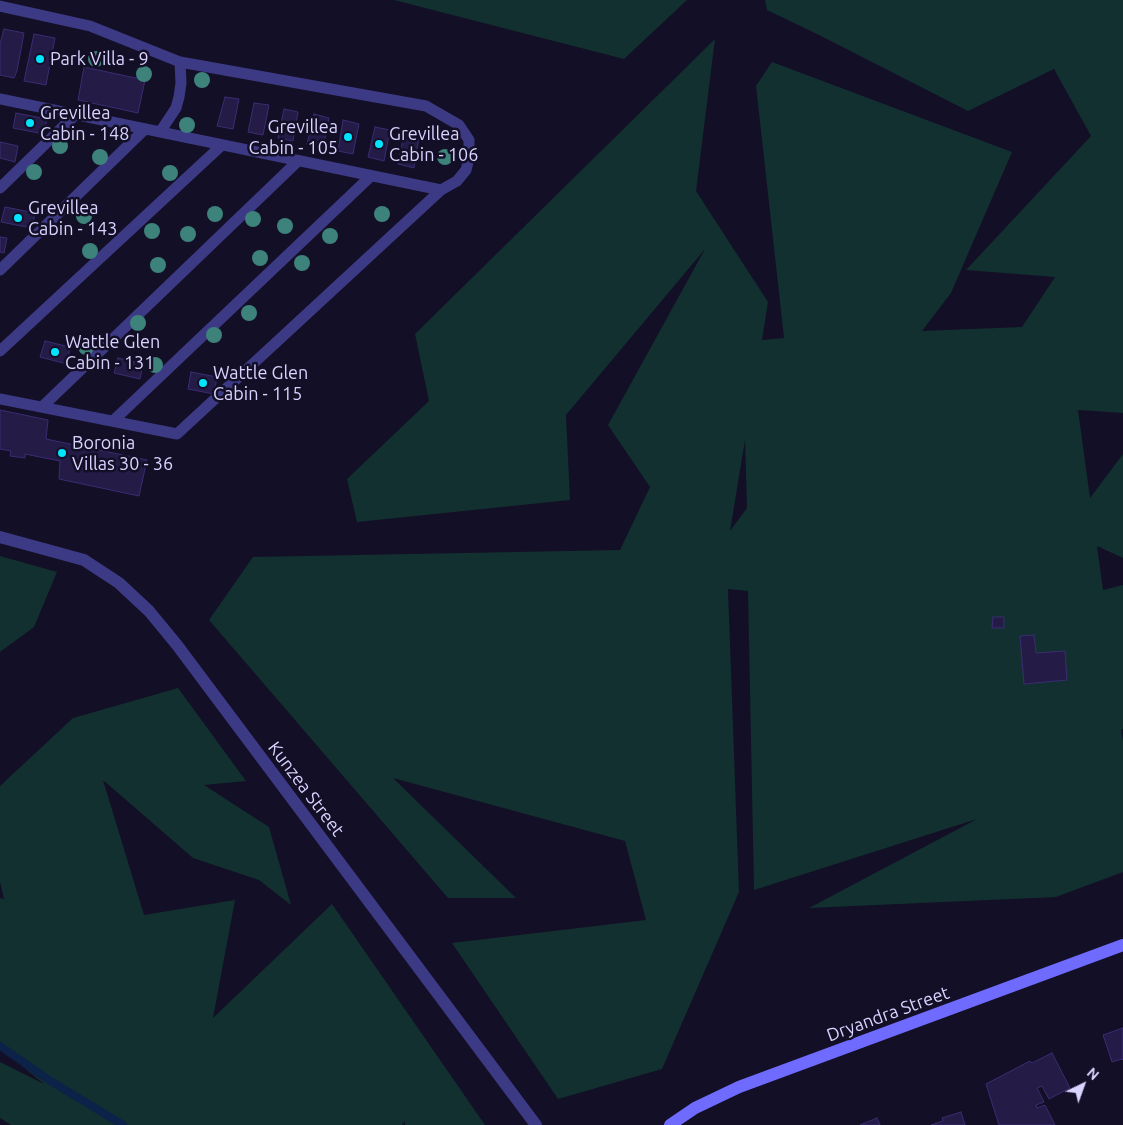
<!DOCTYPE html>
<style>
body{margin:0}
#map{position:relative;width:1123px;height:1125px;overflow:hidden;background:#130f26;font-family:Ubuntu,sans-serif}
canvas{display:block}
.north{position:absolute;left:1058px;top:1060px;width:50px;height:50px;-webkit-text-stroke:4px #130f26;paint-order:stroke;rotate:42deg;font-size:14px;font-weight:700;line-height:20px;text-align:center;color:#d9d4ff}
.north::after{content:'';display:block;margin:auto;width:18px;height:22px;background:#d9d4ff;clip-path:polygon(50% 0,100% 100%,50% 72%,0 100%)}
</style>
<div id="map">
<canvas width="1123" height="1125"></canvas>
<div class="north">N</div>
</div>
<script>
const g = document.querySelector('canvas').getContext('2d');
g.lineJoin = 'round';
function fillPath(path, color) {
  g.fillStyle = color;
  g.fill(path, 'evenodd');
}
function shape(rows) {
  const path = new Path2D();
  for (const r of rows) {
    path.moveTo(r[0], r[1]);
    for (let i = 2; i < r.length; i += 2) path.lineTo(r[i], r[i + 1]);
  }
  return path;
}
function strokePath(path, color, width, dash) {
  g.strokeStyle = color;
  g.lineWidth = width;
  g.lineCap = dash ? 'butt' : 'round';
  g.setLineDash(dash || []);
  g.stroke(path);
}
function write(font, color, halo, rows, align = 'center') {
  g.font = font + ' Ubuntu,sans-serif';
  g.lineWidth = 5;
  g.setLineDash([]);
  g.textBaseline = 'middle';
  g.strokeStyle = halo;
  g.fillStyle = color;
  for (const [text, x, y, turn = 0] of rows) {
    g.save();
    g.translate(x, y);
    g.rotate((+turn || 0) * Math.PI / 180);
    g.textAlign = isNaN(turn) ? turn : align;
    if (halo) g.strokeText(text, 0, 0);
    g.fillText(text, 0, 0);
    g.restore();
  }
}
const green = shape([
 [394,0,687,0,624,59],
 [765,0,1123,0,1123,413,1078,410,1090,498,1123,454,1123,558,1097,546,1103,590,1123,585,1123,729,1121,730,1123,741,1123,872,1056,897,809,908,977,819,754,890,748,591,728,589,739,892,662,1069,558,1099,452,943,646,920,625,841,393,778,516,898,448,898,209,620,253,557,620,550,650,487,608,425,705,249,566,415,570,500,357,522,347,479,429,401,415,334,715,39,696,191,768,302,762,340,784,338,756,86,772,62,1012,152,951,293,922,331,1022,327,1055,277,966,270,1091,136,1054,69,968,111,819,35,767,10],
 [745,440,747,508,730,531],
 [0,556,57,572,34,627,0,652],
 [178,688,246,781,204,785,269,827,291,905,259,880,193,858,103,780,144,915,235,900,213,1018,332,904,485,1125,405,1125,405,1121,402,1125,11,1125,0,1118,0,1062,44,1084,0,1048,0,898,4,899,0,882,0,786,73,718]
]);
const stream = shape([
 [0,1046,49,1080,123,1125]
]);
const building = shape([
 [4,29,24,33,17,71,14,78,0,75,0,44,4,29],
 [34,34,55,38,46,85,24,81,34,34],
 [84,67,145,80,138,113,78,100,84,67],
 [225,97,239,99,233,129,217,126,225,97],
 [254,103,269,105,263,135,248,132,254,103],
 [284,109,298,112,293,141,278,138,284,109],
 [16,113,47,119,44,134,13,128,16,113],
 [314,114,329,118,323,148,307,144,314,114],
 [343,120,359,124,353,154,338,151,343,120],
 [375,127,390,130,384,161,368,157,375,127],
 [404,134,419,137,414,168,398,164,404,134],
 [0,142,18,146,15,162,0,158,0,142],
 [5,207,35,213,32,228,1,222,5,207],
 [0,237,7,238,4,253,0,252,0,237],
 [45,341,70,347,67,364,40,357,45,341],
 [118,358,143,364,140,379,114,373,118,358],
 [191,372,217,377,214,394,188,389,191,372],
 [0,410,48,420,46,439,147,460,139,496,59,479,60,461,25,454,25,458,10,456,11,451,0,449,0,410],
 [993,617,1004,617,1004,628,992,628,993,617],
 [1034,635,1036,653,1065,651,1067,680,1024,684,1020,636,1034,635],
 [1123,1028,1123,1060,1122,1059,1112,1062,1103,1035,1123,1028],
 [1052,1053,1070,1088,1049,1099,1042,1086,1037,1088,1044,1102,1036,1105,1037,1108,1045,1105,1055,1125,999,1125,986,1084,1030,1061,1032,1063,1052,1053],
 [961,1112,965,1125,931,1125,943,1121,942,1118,961,1112],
 [877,1118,880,1125,860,1125,877,1118]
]);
const lane = shape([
 [0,6,90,26,180,62,426,106,459,125,469,140,469,158,466,170,457,181,441,190,177,434,0,399],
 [0,99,441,190],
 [160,132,176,108,179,97,181,83,180,62],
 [0,188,74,116],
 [0,270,145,129],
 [0,351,222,145],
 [42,407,298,161],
 [113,421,371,176]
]);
const street = shape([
 [0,537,84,560,119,583,149,611,177,645,536,1125]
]);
const secondary = shape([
 [670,1125,695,1108,739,1087,1123,945]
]);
const trees = [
 [96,59],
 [144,74],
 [202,80],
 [187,125],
 [60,146],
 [100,157],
 [445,157],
 [34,172],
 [170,173],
 [215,214],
 [382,214],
 [84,216],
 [253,219],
 [285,226],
 [152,231],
 [188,234],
 [330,236],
 [90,251],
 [260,258],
 [302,263],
 [158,265],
 [249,313],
 [138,323],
 [214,335],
 [86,347],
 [155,365]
];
const markers = [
 [40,59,5,"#00e5ff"],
 [30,123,5,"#00e5ff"],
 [348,137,5,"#00e5ff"],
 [379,144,5,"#00e5ff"],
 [18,218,5,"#00e5ff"],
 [55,352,5,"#00e5ff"],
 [203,383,5,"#00e5ff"],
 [62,453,5,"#00e5ff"]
];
const poiNames = [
 ["Park Villa - 9",50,59],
 ["Grevillea",40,113],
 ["Cabin - 148",40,134],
 ["Grevillea",338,127,"right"],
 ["Cabin - 105",338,148,"right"],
 ["Grevillea",389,134],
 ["Cabin - 106",389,155],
 ["Grevillea",28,208],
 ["Cabin - 143",28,229],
 ["Wattle Glen",65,342],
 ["Cabin - 131",65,363],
 ["Wattle Glen",213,373],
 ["Cabin - 115",213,394],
 ["Boronia",72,443],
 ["Villas 30 - 36",72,464]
];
const streetNames = [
 ["Kunzea Street",306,789,53],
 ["Dryandra Street",888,1014,-20]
];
fillPath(green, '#12302f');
strokePath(stream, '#0c2248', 8);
fillPath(building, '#241b47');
strokePath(building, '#3b2d73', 1);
strokePath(lane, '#3d3a85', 11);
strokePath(street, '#3d3a85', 12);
strokePath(secondary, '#6f6bff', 12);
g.fillStyle = '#3d827b';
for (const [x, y] of trees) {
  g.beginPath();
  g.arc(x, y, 8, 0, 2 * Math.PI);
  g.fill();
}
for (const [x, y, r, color] of markers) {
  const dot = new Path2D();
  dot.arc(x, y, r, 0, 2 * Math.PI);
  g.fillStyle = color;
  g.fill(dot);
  strokePath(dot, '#130f26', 2);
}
write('18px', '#d9d4ff', '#130f26', poiNames, 'left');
write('18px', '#d9d4ff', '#130f26', streetNames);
</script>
